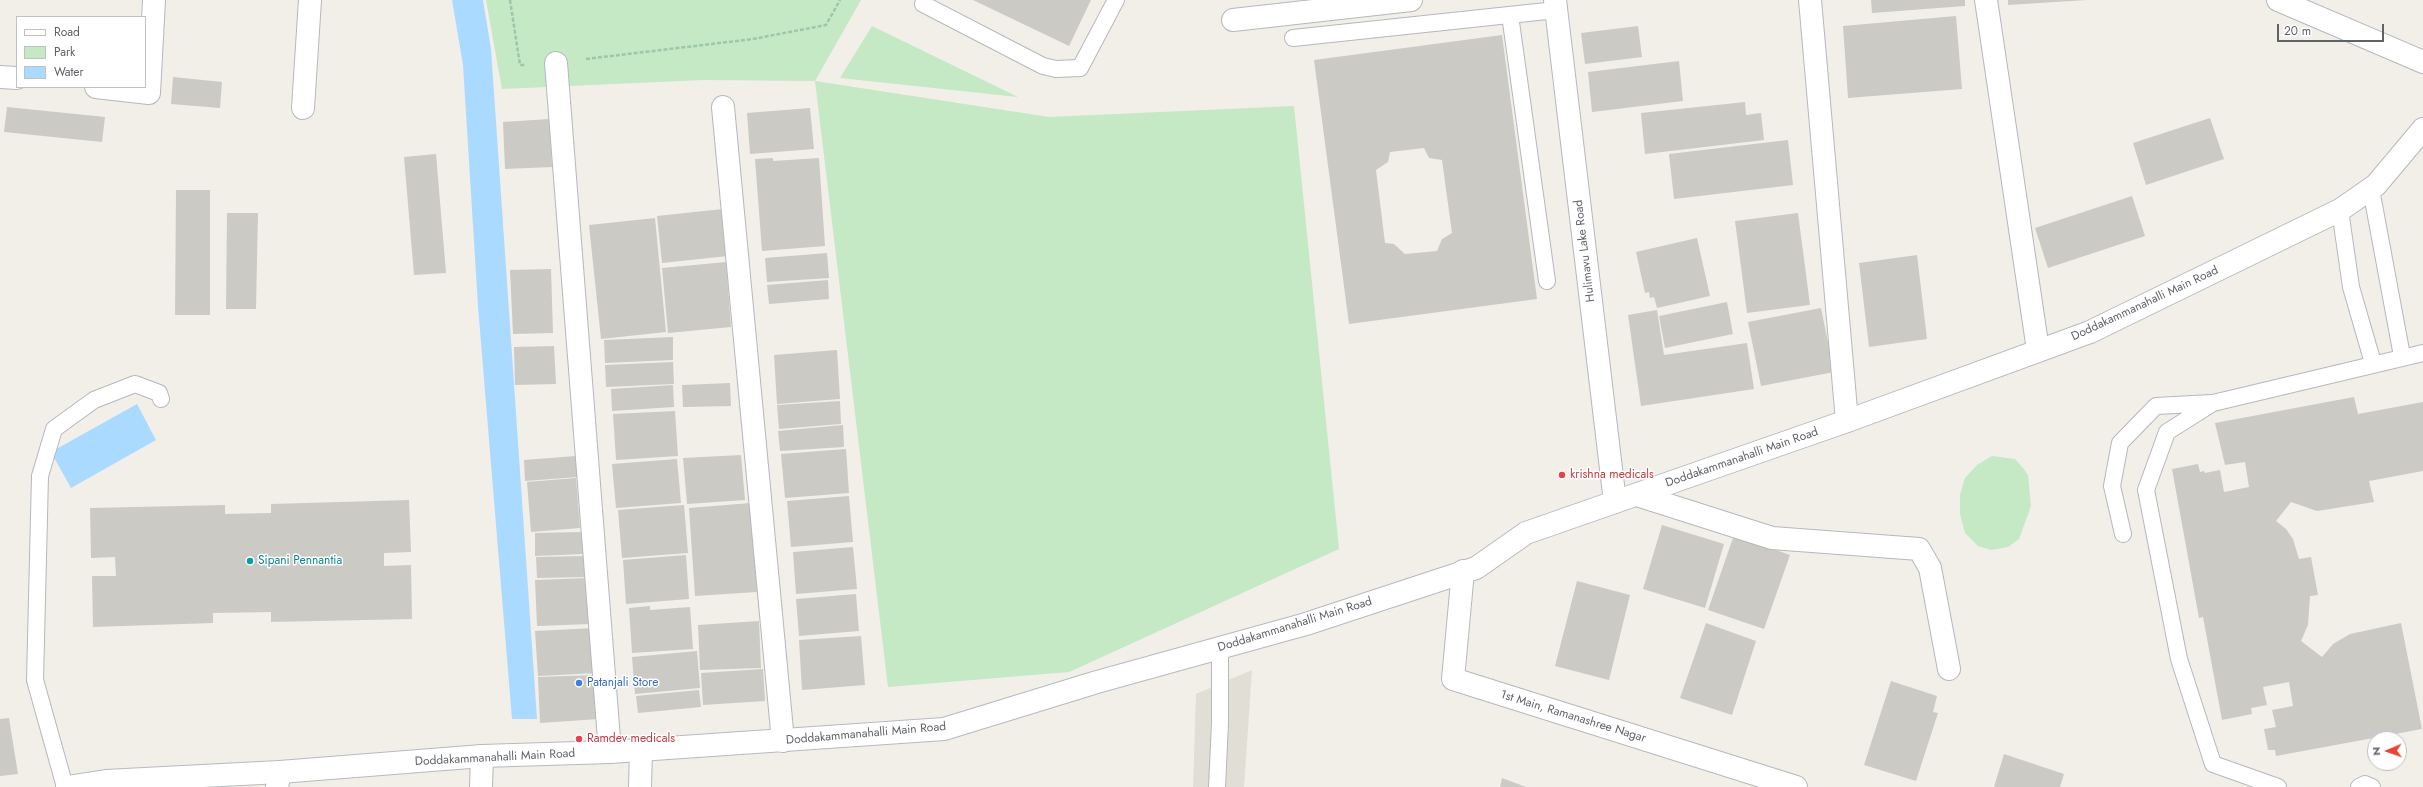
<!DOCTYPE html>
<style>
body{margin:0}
#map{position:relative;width:2423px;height:787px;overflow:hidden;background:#f1efe8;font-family:Jost,sans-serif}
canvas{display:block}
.legend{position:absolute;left:16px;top:16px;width:130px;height:72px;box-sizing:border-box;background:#fff;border:1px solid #bfc1c3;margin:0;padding:5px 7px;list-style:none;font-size:12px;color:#5f6368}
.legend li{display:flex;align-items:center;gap:8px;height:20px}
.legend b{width:20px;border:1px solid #bfc1c3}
.north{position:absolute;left:2367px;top:731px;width:40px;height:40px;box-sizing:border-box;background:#fff;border:1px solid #bfc1c3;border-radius:50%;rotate:268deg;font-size:11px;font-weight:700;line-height:16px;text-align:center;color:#5f6368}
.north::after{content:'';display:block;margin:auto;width:14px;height:18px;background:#ea4335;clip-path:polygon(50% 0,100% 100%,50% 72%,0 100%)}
.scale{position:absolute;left:2277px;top:24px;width:107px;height:18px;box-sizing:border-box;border:2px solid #5f6368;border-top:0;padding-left:5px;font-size:12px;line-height:14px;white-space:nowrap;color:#5f6368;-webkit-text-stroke:3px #fff;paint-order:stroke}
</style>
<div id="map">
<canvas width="2423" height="787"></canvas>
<ul class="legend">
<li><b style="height:5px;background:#fff"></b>Road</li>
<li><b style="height:11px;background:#c5e8c5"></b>Park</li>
<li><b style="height:11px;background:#aadaff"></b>Water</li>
</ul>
<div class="north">N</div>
<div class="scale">20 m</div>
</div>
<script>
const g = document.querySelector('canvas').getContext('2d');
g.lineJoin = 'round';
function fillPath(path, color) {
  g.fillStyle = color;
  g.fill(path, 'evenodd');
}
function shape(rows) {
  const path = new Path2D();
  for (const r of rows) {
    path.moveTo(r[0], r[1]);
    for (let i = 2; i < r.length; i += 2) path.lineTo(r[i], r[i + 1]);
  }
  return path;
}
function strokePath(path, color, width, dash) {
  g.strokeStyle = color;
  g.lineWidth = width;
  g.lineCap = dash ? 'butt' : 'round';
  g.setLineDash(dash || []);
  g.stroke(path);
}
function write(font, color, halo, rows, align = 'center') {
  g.font = font + ' Jost,sans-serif';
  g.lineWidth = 3;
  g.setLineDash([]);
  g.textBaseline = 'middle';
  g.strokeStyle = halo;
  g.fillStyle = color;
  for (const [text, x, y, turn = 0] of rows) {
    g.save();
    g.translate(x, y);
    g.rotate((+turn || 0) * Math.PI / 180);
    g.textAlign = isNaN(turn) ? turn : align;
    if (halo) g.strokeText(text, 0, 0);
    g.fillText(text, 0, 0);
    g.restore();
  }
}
const education = shape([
 [1252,670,1244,787,1193,787,1196,694]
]);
const green = shape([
 [486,0,861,0,815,81,1049,117,1294,106,1339,549,1069,672,888,687,815,81,703,80,502,89],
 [872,26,1018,97,840,78],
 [1992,456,2015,459,2023,468,2028,475,2031,506,2019,539,2008,547,1991,550,1978,546,1965,533,1960,514,1960,495,1965,478,1977,465]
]);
const water = shape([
 [452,0,483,0,491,49,537,719,512,719,478,306,463,65],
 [137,404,156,440,71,488,51,452]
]);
const building = shape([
 [973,0,1091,0,1069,46],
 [1871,0,1965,0,1965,6,1872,13],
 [2008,0,2087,0,2008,5],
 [1956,16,1962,89,1848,98,1843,26],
 [1638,26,1642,57,1585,64,1581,33],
 [1502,35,1537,299,1349,324,1314,60],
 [1424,148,1429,158,1442,160,1452,233,1442,239,1437,251,1405,254,1394,244,1385,243,1376,170,1388,162,1390,152],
 [1679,61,1683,101,1592,112,1588,72],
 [173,77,222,82,220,108,171,104],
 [1745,102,1746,115,1761,113,1764,140,1645,154,1641,113],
 [7,107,105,117,102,142,4,132],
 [810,108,814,149,750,154,747,113],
 [2210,118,2224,159,2146,185,2133,143],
 [549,119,552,167,505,169,503,122],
 [1788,140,1793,185,1674,199,1669,154],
 [436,154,446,273,414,275,404,157],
 [773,158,773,161,819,158,825,246,762,251,755,159],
 [176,190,210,190,210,315,175,315],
 [2132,196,2145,236,2048,268,2035,228],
 [723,209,728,256,662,263,657,216],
 [227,213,258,213,256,309,226,309],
 [1798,213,1810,305,1747,313,1735,221],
 [655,218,666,332,601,339,589,225],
 [1697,238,1710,296,1657,308,1654,297,1650,298,1649,292,1645,293,1636,252],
 [827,253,829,278,767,282,765,258],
 [1917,255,1927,339,1869,347,1859,263],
 [726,262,731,327,668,333,662,268],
 [551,269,553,333,513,334,510,270],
 [828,280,829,299,769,304,767,285],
 [1727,302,1733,334,1665,348,1659,316],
 [1821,308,1834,372,1761,386,1748,322],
 [1657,310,1664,355,1747,343,1754,389,1641,406,1628,315],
 [673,337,673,360,605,363,604,340],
 [554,346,556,384,515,385,514,347],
 [837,350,840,399,777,404,774,355],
 [673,362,674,384,606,387,605,365],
 [730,383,731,406,683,407,682,385],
 [673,385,674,407,612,411,611,389],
 [2354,397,2358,414,2423,402,2423,471,2369,481,2374,502,2317,511,2291,502,2276,521,2286,529,2293,539,2299,559,2311,557,2318,595,2310,596,2308,625,2301,641,2322,657,2333,644,2350,634,2401,623,2422,729,2276,756,2275,750,2268,750,2264,729,2276,727,2272,710,2293,706,2289,682,2263,687,2267,705,2251,708,2252,714,2222,720,2203,617,2199,618,2172,469,2198,464,2200,472,2204,471,2205,473,2220,470,2224,492,2249,487,2245,462,2225,465,2215,423],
 [840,401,841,424,779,429,777,405],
 [675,411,678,456,616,460,613,414],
 [843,425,844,447,780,451,778,431],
 [846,449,849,493,785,498,781,454],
 [741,455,745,500,687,504,683,458],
 [576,456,578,477,525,481,524,460],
 [677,459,681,503,616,508,612,464],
 [576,478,580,528,531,532,527,482],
 [849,496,853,542,791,547,787,501],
 [409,500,411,552,384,553,384,566,411,565,412,619,271,622,271,612,213,613,213,623,93,627,92,576,116,576,115,557,91,558,90,508,225,505,225,514,271,513,271,504],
 [751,503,757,592,695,596,689,508],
 [684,505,688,553,622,558,618,510],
 [1662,525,1724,544,1705,608,1643,589],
 [583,532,584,554,535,556,535,533],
 [1734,535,1790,555,1764,629,1708,610],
 [853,547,857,589,796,594,793,552],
 [686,555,689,599,626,604,623,560],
 [585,556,586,577,537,578,536,557],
 [589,578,591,624,537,626,535,580],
 [1577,581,1630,595,1609,680,1555,666],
 [856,594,859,631,799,636,796,599],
 [650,606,650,610,690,607,693,649,632,653,629,608],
 [759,621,761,668,700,670,698,625],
 [1706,623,1756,641,1732,715,1680,698],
 [595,628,597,673,538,676,535,631],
 [861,636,865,685,802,690,799,640],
 [697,651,700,688,635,694,632,657],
 [763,669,765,701,703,705,701,673],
 [597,675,599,719,540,723,538,677],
 [1891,681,1937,696,1933,712,1938,713,1916,781,1864,765],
 [699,690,701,707,638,713,636,696],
 [9,718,18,774,0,776,0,719],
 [2004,754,2064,774,2060,787,1994,787],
 [1502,778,1526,787,1500,787]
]);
const path = shape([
 [510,0,520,65,525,65],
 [586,59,753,39,826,25,840,0]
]);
const lane = shape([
 [925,0,923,4,1043,66,1056,69,1080,68,1116,0],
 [1510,15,1547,281],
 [1293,38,1556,10],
 [2371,189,2402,356],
 [2340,210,2351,287,2373,363],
 [2123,534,2112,486,2120,443,2156,406,2212,403],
 [65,787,35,680,40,476,54,429,94,400,135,384,159,393,161,399],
 [1217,787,1220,723,1220,647],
 [2278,787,2213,764,2179,659,2146,490,2167,432,2213,403,2423,353],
 [2359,787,2365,784,2372,787]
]);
const street = shape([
 [1555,0,1615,502],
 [1810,0,1847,421],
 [1986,0,2038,350],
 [2278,0,2423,62],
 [1233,20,1411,0],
 [556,63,610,752],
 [0,77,17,78],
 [96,87,149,93,154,0],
 [723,107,783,741],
 [303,108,310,0],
 [1637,495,1772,538,1919,549,1930,568,1949,669],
 [1463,571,1453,679,1796,787],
 [277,787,280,772],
 [481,787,482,756],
 [640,787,641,750]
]);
const secondary = shape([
 [67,787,106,781,280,772,482,756,610,752,944,729,1097,682,1306,624,1476,568,1526,533,1847,421,2090,332,2340,210,2376,185,2423,129]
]);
const markers = [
 [1562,475,4,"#e0444e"],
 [250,561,4,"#0f9aa8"],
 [579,683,4,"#3f7fe0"],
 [579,739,4,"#e0444e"]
];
const streetNames = [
 ["Hulimavu Lake Road",1585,251,-97],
 ["Doddakammanahalli Main Road",2145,304,-25],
 ["Doddakammanahalli Main Road",1742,458,-19],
 ["Doddakammanahalli Main Road",1295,625,-17],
 ["1st Main, Ramanashree Nagar",1573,717,17],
 ["Doddakammanahalli Main Road",866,734,-5],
 ["Doddakammanahalli Main Road",495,758,-3]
];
const healthNames = [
 ["krishna medicals",1570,475],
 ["Ramdev medicals",587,739]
];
const cultureNames = [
 ["Sipani Pennantia",258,561]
];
const shopNames = [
 ["Patanjali Store",587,683]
];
fillPath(education, '#e1ded6');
fillPath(green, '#c5e8c5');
fillPath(water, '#aadaff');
fillPath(building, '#cccac5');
strokePath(lane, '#b5b8bc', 18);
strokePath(street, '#b5b8bc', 24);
strokePath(secondary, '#b6babf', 24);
strokePath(path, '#9cc7a9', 2.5, [4, 2]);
strokePath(lane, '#fff', 16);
strokePath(street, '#fff', 22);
strokePath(secondary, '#fff', 22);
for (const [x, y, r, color] of markers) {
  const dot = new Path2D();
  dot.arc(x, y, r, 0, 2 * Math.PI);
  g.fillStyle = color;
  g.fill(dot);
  strokePath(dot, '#fff', 1.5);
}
write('12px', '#5f6368', '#fff', streetNames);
write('12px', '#be3a42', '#fff', healthNames, 'left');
write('12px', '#0d838f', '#fff', cultureNames, 'left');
write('12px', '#366cbe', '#fff', shopNames, 'left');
</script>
